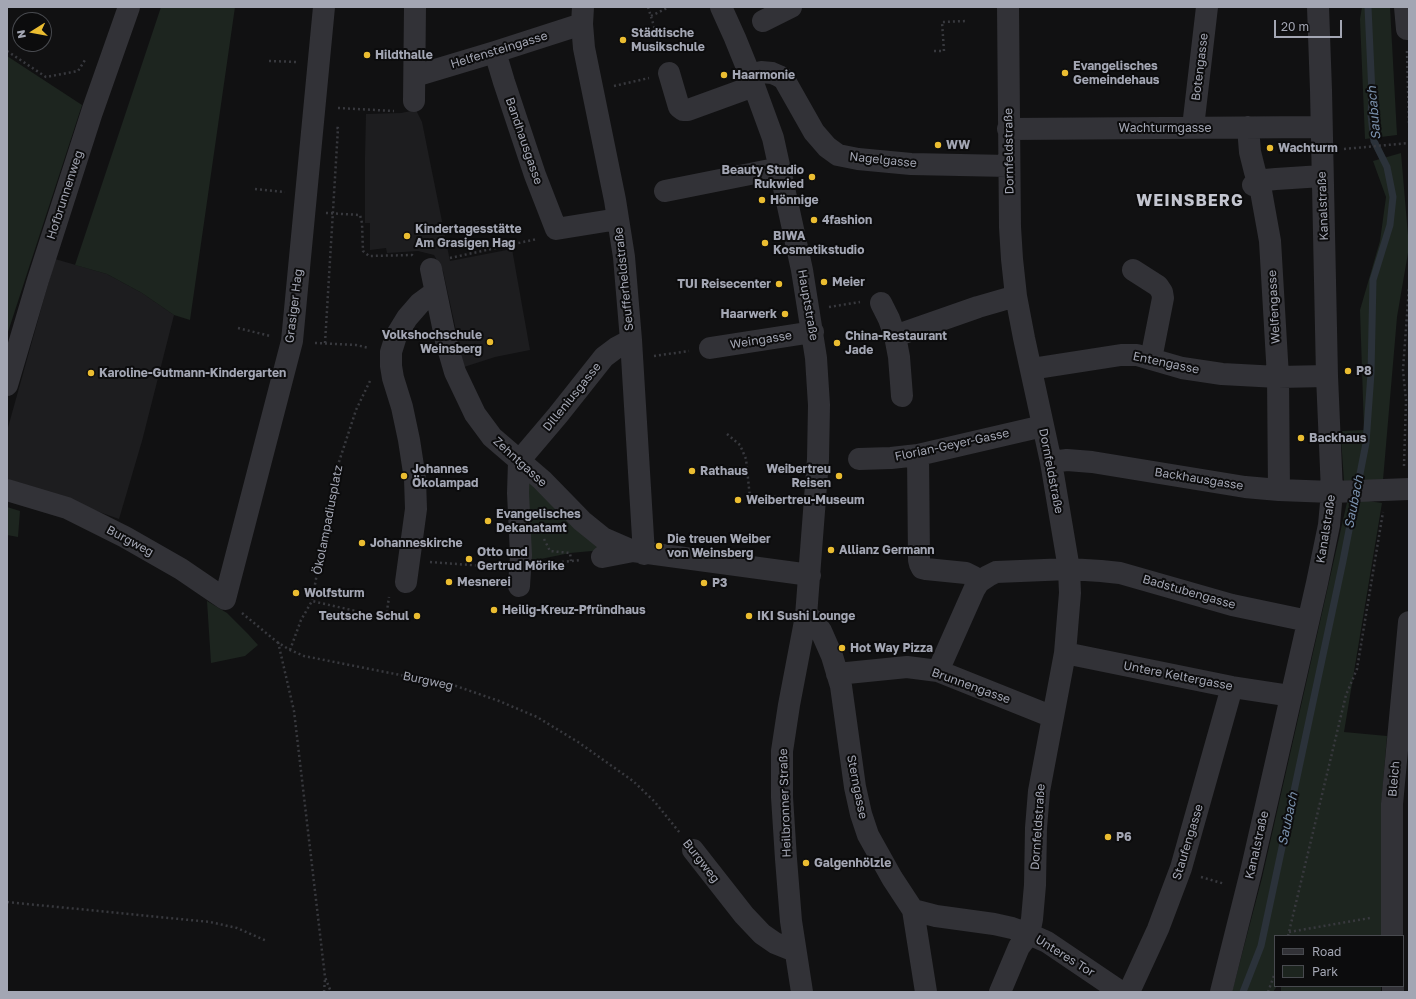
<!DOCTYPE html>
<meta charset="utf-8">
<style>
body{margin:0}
#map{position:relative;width:1416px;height:999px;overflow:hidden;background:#111112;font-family:"Golos Text",sans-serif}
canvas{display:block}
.frame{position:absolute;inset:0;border:8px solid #a3a6b3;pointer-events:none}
.legend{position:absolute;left:1274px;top:935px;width:130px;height:52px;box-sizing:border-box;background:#0c0c0d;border:1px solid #484a4f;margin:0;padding:5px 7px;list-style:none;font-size:12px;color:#a3a6b3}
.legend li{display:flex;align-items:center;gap:8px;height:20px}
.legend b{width:20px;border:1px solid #484a4f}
.north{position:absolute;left:12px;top:12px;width:40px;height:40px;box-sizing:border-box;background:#0c0c0d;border:1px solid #484a4f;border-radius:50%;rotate:259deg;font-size:11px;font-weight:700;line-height:16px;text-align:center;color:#a3a6b3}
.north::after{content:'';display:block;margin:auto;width:14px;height:18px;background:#ebbd31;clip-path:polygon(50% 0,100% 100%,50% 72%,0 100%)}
.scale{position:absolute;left:1274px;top:20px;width:68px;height:18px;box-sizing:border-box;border:2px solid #a3a6b3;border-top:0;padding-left:5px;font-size:12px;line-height:14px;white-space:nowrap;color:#a3a6b3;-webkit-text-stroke:3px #0c0c0d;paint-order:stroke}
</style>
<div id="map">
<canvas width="1416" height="999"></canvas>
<div class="frame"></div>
<ul class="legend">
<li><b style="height:5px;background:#323237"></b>Road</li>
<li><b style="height:11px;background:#1d251f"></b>Park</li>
</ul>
<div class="north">N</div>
<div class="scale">20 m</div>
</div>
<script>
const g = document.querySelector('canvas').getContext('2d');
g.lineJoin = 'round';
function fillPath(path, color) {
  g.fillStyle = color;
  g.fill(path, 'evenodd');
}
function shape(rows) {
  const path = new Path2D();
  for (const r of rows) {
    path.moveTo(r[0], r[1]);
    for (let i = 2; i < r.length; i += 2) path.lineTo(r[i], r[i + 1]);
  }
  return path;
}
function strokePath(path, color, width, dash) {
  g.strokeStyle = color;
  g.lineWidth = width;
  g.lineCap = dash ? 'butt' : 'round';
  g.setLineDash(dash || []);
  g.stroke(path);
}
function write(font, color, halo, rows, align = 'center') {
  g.font = font + ' "Golos Text",sans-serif';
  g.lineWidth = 4;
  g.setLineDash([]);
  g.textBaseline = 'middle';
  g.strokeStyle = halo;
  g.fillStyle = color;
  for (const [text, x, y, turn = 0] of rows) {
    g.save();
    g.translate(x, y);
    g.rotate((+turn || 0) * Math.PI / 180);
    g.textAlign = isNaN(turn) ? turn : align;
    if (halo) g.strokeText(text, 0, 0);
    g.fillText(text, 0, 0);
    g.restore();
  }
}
const built = shape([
 [416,110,422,122,450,261,512,249,530,350,495,357,464,367,443,271,434,255,418,251,387,253,386,248,370,250,370,223,365,223,365,157,366,114,401,113],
 [55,259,107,274,142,293,174,315,142,441,119,519,7,479,7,431]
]);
const green = shape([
 [161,7,235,7,190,320,174,315,142,293,107,274,75,265],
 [1362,7,1390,7,1397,135,1365,139,1360,19],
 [7,56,82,105,7,335],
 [1401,153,1409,247,1397,317,1383,480,1344,481,1341,438,1342,431,1364,430,1360,310,1380,241,1386,197,1373,161],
 [524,470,603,550,570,553,526,562],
 [1348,498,1382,503,1344,732,1387,736,1381,807,1382,936,1275,936,1275,986,1277,986,1273,992,1232,992,1262,878],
 [7,507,20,511,18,537,7,535],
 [207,601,227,613,248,634,258,645,245,656,211,663],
 [1281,986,1381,986,1381,992,1281,992]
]);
const stream = shape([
 [1243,992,1261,946,1343,561,1366,443,1371,373,1373,280,1390,225,1393,197,1387,167,1374,141,1371,115,1372,94,1368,7]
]);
const path = shape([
 [648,7,662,52],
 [651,16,669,7],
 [7,51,46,77,78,71,85,60],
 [934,51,944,51,942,22,966,21],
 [1407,51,1409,125],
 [269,61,297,62],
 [614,86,649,78],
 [338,108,394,111],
 [1344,149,1409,143],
 [255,189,285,192],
 [326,213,360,215,362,223,363,251,369,256,412,255,414,257],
 [450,258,537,239],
 [829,307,860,302],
 [238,328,270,336],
 [315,343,356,345,369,348],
 [325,343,338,128,335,128],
 [654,356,689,351],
 [370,381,356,410,335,474,312,601,386,618,389,597],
 [727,434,740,445,746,459,750,498,794,496],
 [1404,466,1406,400,1403,370,1409,287],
 [544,539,550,551,570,553,571,561],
 [430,562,497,567],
 [542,564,581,560],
 [242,613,277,642,290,650,304,656,456,686,499,701,537,717,578,742,633,781,654,801,680,833],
 [278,642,294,711,325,977,331,992],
 [290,650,301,620,312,601],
 [1201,877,1225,884],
 [7,902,210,922,237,928,267,941],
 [1289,932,1370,918],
 [1288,936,1346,695,1357,669,1383,512],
 [324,992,325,979],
 [1268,992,1275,973]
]);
const minor = shape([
 [583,7,582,24,584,48,615,200,624,257,631,340,644,554],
 [721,7,735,38,750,75,773,138,802,270,816,358,819,405,818,459,806,616,789,705,782,751,782,797,786,859,791,921,802,992],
 [1405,7,1407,29],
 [763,21,791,7],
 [495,52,504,82,535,175,556,229,618,219],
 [669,73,679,107,683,110,688,110,754,86],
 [750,75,761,72,772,73,779,76,784,79,814,132,827,147,838,155,858,159,911,164,1009,166],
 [415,76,495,52,582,24],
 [414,101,415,7],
 [1193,127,1207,7],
 [1248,127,1250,152,1255,172,1261,191,1270,241,1278,377,1279,490],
 [1008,129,1321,127],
 [1253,185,1265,180,1276,179,1322,176],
 [665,191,780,168],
 [431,269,446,341,455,372,475,414,492,437,542,480,582,521,603,538,633,551,810,575],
 [1133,270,1158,286,1162,292,1163,298,1151,359],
 [881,303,889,319,895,336,899,357,902,396],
 [895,336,978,307,1016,296],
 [710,348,813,332],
 [1031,369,1121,355,1137,355,1182,368,1222,374,1278,377,1327,376],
 [7,385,38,280,92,112,129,7],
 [918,455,919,560,920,564,922,568,926,569,966,573,974,577,979,582],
 [859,459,891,458,918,455,1043,426],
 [519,461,558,415,604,357,616,348,631,340],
 [519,461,518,493,521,555,519,586],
 [1051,462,1067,460,1092,462,1245,487,1279,490,1332,492,1409,489],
 [7,490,67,508,125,537,181,569,225,599,292,341,324,7],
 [602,557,633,551],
 [406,582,416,509,415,479,409,440,402,407,393,378,391,366,391,352,396,336,407,318,420,303,435,292],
 [806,616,813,620,821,631,832,656,841,686,855,787,861,814,868,835,892,878,913,910,936,916,994,924,1012,928,1029,934,1047,942,1121,992],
 [1065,653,1232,687,1291,696],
 [938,671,974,590,979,582,988,576,996,572,1069,569,1101,571,1120,573,1232,605,1308,621],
 [837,674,907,667,938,671,1053,717],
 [693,850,744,915,762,934,775,943,795,951],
 [913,910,926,992],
 [1392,936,1392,804,1409,622],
 [1393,986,1393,992],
 [1000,992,1019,947,1029,934,1032,919,1035,885,1036,828,1039,791,1065,653,1070,593,1069,569,1051,462,1024,338,1016,296,1012,259,1010,227,1008,7],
 [1129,992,1158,929,1181,868,1232,687],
 [1221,992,1251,872,1317,583,1329,525,1332,492,1327,376,1321,90,1318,7]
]);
const markers = [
 [623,40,4,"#ebbd31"],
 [367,55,4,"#ebbd31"],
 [1065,73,4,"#ebbd31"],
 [724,75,4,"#ebbd31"],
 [938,145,4,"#ebbd31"],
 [1270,148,4,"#ebbd31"],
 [812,177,4,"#ebbd31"],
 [762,200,4,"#ebbd31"],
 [814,220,4,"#ebbd31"],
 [407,236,4,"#ebbd31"],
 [765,243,4,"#ebbd31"],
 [824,282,4,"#ebbd31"],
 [779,284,4,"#ebbd31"],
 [785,314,4,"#ebbd31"],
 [490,342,4,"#ebbd31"],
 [837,343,4,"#ebbd31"],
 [1348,371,4,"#ebbd31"],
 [91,373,4,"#ebbd31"],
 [1301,438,4,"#ebbd31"],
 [692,471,4,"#ebbd31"],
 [404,476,4,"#ebbd31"],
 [839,476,4,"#ebbd31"],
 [738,500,4,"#ebbd31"],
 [488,521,4,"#ebbd31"],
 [362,543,4,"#ebbd31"],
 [659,546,4,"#ebbd31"],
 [831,550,4,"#ebbd31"],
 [469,559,4,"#ebbd31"],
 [449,582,4,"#ebbd31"],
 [704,583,4,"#ebbd31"],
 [296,593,4,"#ebbd31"],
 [494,610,4,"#ebbd31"],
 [417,616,4,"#ebbd31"],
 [749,616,4,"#ebbd31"],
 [842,648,4,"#ebbd31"],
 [1108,837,4,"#ebbd31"],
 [806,863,4,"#ebbd31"]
];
const poiNames = [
 ["Städtische",631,33],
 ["Musikschule",631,47],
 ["Hildthalle",375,55],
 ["Evangelisches",1073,66],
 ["Gemeindehaus",1073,80],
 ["Haarmonie",732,75],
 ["WW",946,145],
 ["Wachturm",1278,148],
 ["Beauty Studio",804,170,"right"],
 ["Rukwied",804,184,"right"],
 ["Hönnige",770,200],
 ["4fashion",822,220],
 ["Kindertagesstätte",415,229],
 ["Am Grasigen Hag",415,243],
 ["BIWA",773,236],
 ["Kosmetikstudio",773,250],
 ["Meier",832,282],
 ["TUI Reisecenter",771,284,"right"],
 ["Haarwerk",777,314,"right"],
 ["Volkshochschule",482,335,"right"],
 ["Weinsberg",482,349,"right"],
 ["China-Restaurant",845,336],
 ["Jade",845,350],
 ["P8",1356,371],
 ["Karoline-Gutmann-Kindergarten",99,373],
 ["Backhaus",1309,438],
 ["Johannes",412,469],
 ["Ökolampad",412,483],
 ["Weibertreu",831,469,"right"],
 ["Reisen",831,483,"right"],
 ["Rathaus",700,471],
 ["Weibertreu-Museum",746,500],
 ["Evangelisches",496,514],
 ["Dekanatamt",496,528],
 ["Die treuen Weiber",667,539],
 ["von Weinsberg",667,553],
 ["Johanneskirche",370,543],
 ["Allianz Germann",839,550],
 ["Otto und",477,552],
 ["Gertrud Mörike",477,566],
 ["Mesnerei",457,582],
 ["P3",712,583],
 ["Wolfsturm",304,593],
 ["Heilig-Kreuz-Pfründhaus",502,610],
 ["Teutsche Schul",409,616,"right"],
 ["IKI Sushi Lounge",757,616],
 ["Hot Way Pizza",850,648],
 ["P6",1116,837],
 ["Galgenhölzle",814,863]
];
const streetNames = [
 ["Helfensteingasse",499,50,-17],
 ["Botengasse",1200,67,-83],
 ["Wachturmgasse",1165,128],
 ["Bandhausgasse",524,141,71],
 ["Dornfeldstraße",1009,151,-91],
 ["Nagelgasse",883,160,6],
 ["Hofbrunnenweg",65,195,-72],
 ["Kanalstraße",1323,206,-92],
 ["Seufferheldstraße",624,279,-96],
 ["Hauptstraße",808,305,80],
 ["Grasiger Hag",294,306,-83],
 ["Welfengasse",1274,307,-93],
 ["Weingasse",761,340,-9],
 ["Entengasse",1166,363,12],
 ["Dilleniusgasse",572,397,-51],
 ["Florian-Geyer-Gasse",952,445,-12],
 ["Zehntgasse",520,462,42],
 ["Dornfeldstraße",1051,471,79],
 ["Backhausgasse",1199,479,9],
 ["Ökolampadiusplatz",328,520,-79],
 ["Kanalstraße",1326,529,-81],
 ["Burgweg",130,541,28],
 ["Badstubengasse",1189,592,16],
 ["Untere Keltergasse",1178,676,11],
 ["Burgweg",428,681,12],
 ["Brunnengasse",971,686,20],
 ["Bleich",1394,779,-85],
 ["Sterngasse",857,787,79],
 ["Heilbronner Straße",785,803,-92],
 ["Dornfeldstraße",1038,827,-86],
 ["Staufengasse",1188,842,-73],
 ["Kanalstraße",1257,845,-77],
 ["Burgweg",701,861,52],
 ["Unteres Tor",1065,956,32]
];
const waterNames = [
 ["Saubach",1374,113,-95],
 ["Saubach",1354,502,-79],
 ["Saubach",1288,819,-78]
];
const districtNames = [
 ["WEINSBERG",1190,201]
];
fillPath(built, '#1d1d1f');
fillPath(green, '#1d251f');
strokePath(stream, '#2b323a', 7);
strokePath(path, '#38393e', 2.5, [2, 3]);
strokePath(minor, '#323237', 22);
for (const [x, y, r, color] of markers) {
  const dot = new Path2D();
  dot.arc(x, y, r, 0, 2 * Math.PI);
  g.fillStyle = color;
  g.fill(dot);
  strokePath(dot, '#0c0c0d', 1.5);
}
write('bold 12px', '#a3a6b3', '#0c0c0d', poiNames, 'left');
write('12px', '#a3a6b3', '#0c0c0d', streetNames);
write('italic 13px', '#7a91ad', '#0c0c0d', waterNames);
g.letterSpacing = '1px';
write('bold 16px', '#c3c5cf', '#0c0c0d', districtNames);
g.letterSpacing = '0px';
</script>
